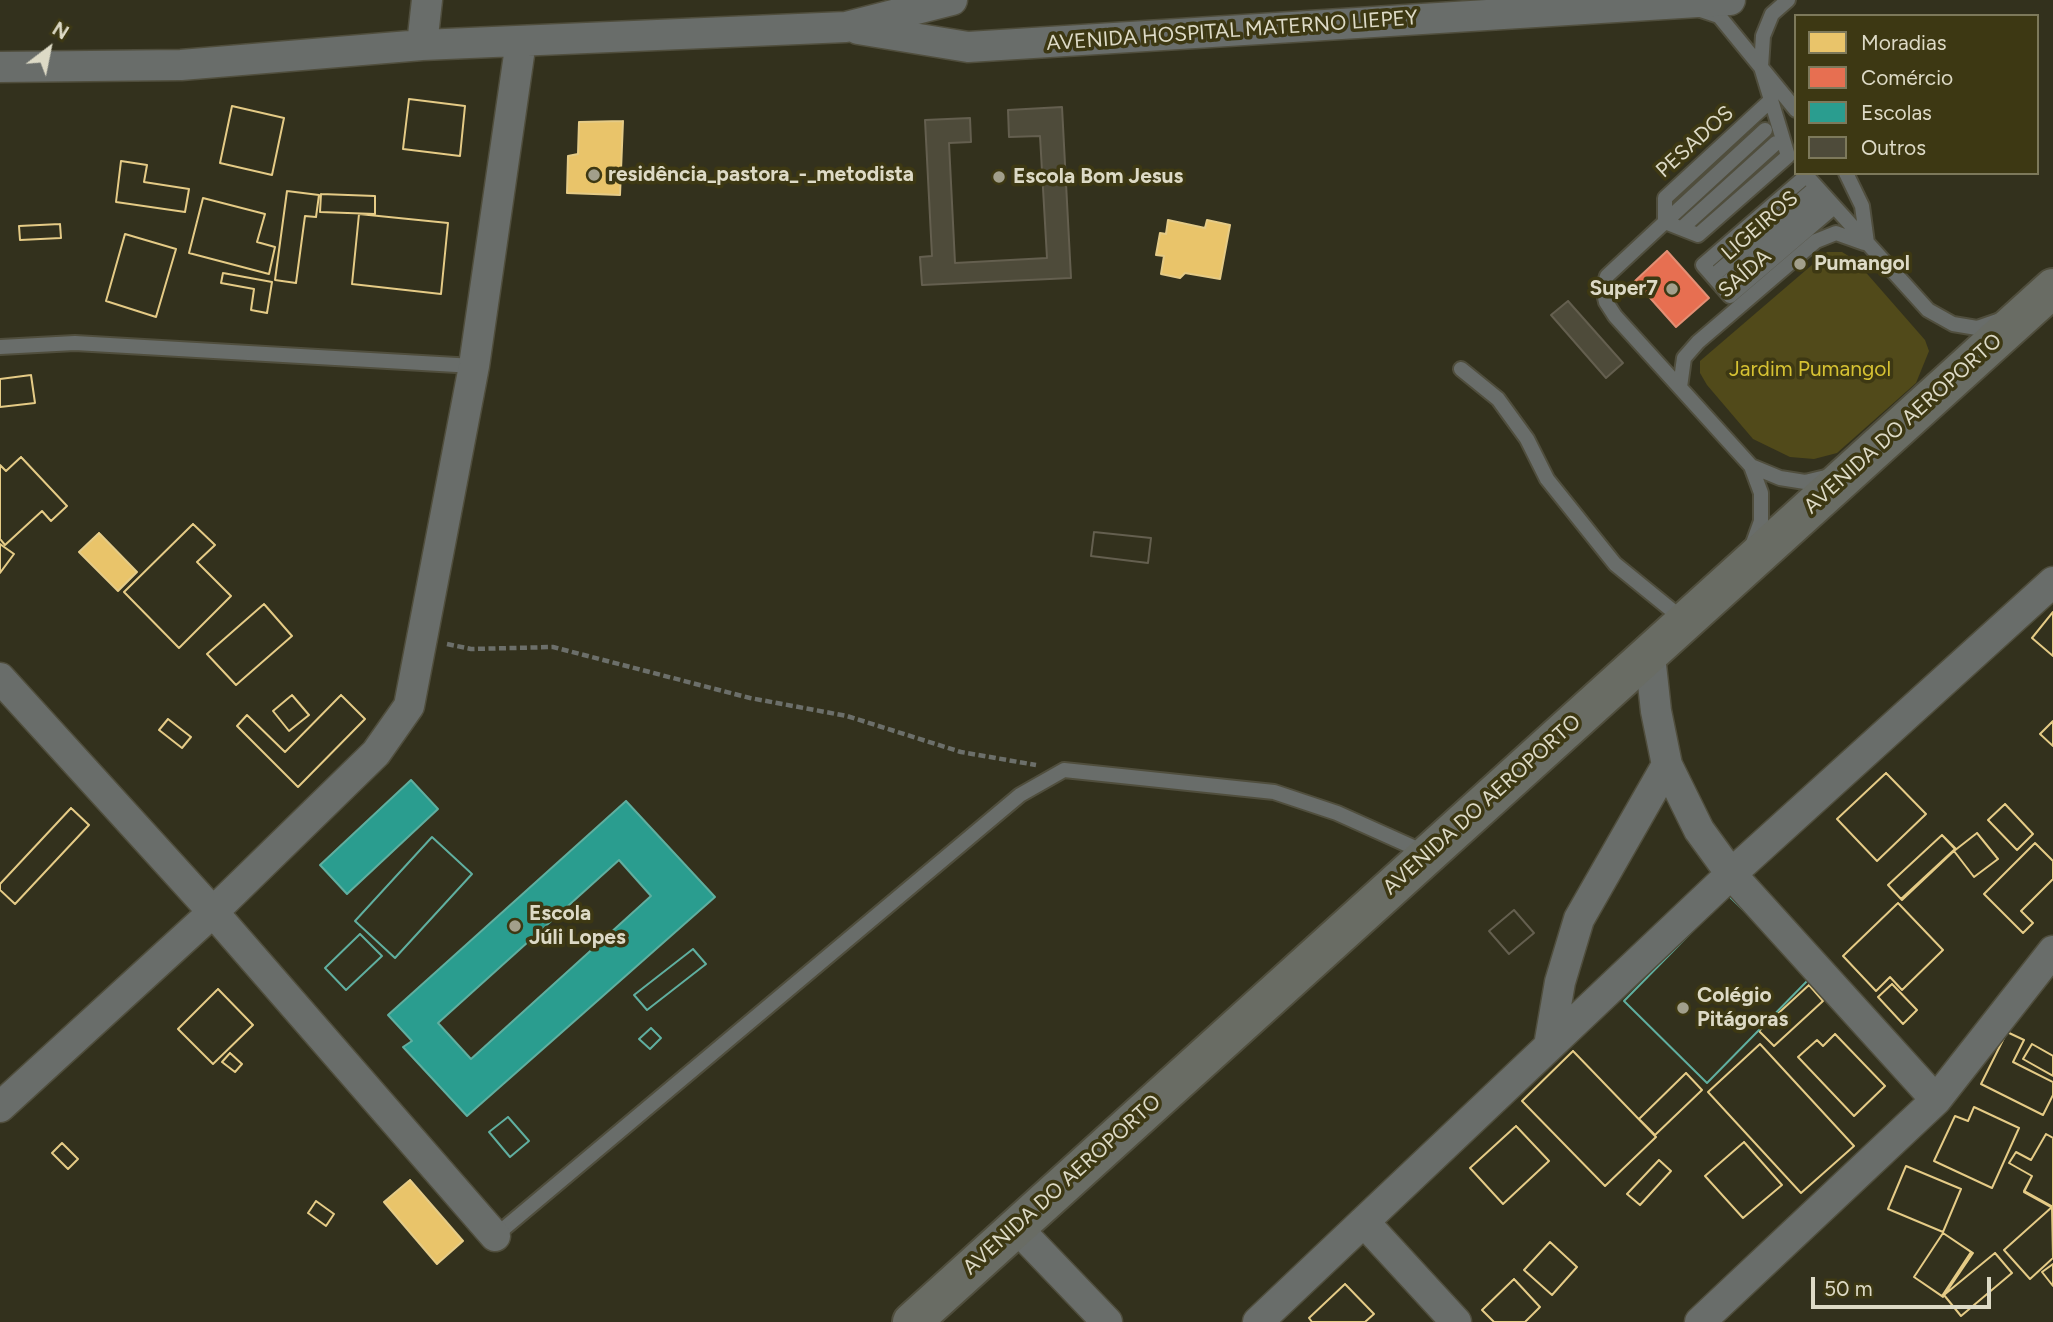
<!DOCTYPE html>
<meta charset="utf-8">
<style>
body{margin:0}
#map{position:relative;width:2053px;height:1322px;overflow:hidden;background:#33311d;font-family:Figtree,sans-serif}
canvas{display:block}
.legend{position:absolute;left:1794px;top:14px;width:245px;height:161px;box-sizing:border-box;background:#3d3813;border:2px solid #7d795b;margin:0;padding:9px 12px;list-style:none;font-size:21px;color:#dddac6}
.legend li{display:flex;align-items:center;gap:14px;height:35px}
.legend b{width:35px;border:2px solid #7d795b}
.north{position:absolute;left:14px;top:14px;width:70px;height:70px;-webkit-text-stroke:5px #3d3813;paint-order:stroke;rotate:32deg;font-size:19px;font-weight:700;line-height:28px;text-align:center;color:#dddac6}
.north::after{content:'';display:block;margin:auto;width:24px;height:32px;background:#dddac6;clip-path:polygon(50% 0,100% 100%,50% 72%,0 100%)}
.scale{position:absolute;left:1811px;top:1277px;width:180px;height:32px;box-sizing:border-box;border:4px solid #dddac6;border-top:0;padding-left:9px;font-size:21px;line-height:24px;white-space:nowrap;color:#dddac6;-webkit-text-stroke:5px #3d3813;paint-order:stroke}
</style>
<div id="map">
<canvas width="2053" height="1322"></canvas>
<ul class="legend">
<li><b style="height:19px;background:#e9c46a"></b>Moradias</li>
<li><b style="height:19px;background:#e76f51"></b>Comércio</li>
<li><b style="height:19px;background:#2a9d8f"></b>Escolas</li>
<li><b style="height:19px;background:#4e4b3a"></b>Outros</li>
</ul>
<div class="north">N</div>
<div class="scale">50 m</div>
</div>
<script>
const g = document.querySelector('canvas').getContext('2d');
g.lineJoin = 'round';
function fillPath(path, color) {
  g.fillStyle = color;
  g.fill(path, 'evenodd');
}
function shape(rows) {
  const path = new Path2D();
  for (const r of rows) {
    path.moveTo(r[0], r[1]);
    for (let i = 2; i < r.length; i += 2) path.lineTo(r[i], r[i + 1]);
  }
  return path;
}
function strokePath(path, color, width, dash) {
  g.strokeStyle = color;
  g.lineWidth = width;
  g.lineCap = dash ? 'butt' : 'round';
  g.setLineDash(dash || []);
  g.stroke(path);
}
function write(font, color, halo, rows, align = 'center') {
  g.font = font + ' Figtree,sans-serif';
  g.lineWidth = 7;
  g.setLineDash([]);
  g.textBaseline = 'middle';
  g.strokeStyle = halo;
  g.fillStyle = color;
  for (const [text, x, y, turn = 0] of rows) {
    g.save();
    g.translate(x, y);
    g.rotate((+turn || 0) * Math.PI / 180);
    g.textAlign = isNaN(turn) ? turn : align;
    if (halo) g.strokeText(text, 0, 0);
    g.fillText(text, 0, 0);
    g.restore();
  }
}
const green = shape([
 [1827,252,1842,252,1855,260,1925,340,1929,351,1916,383,1837,453,1814,459,1790,457,1753,439,1707,385,1700,373,1700,361]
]);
const homes = shape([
 [409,99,465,106,460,156,403,149,409,99],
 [409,99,465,106,460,156,403,149,409,99],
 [232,106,284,118,272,175,220,163,232,106],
 [232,106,284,118,272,175,220,163,232,106],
 [623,121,620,195,567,193,568,156,578,154,579,122,623,121],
 [121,161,147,165,144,182,189,189,185,212,116,202,121,161],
 [121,161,147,165,144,182,189,189,185,212,116,202,121,161],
 [287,191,319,195,316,217,305,216,296,283,275,280,287,191],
 [287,191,319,195,316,217,305,216,296,283,275,280,287,191],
 [321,194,375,196,375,214,320,212,321,194],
 [321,194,375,196,375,214,320,212,321,194],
 [203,198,265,214,257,242,275,247,269,274,189,253,203,198],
 [203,198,265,214,257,242,275,247,269,274,189,253,203,198],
 [359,214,448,223,441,294,352,284,359,214],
 [359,214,448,223,441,294,352,284,359,214],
 [1168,220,1205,228,1207,220,1230,225,1220,279,1185,273,1180,278,1161,274,1164,256,1156,255,1160,233,1166,234,1168,220],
 [60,224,61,238,20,240,19,226,60,224],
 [60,224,61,238,20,240,19,226,60,224],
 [125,234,176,249,156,317,106,301,125,234],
 [125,234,176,249,156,317,106,301,125,234],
 [223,273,272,282,267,313,251,310,254,289,221,283,223,273],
 [223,273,272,282,267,313,251,310,254,289,221,283,223,273],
 [31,375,35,403,0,407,0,379,31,375],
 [31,375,35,403,0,407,0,379,31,375],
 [21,457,67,506,51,521,42,511,5,545,0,539,0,465,6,471,21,457],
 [21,457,67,506,51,521,42,511,5,545,0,539,0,465,6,471,21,457],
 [193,524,215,545,197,562,231,596,179,648,124,592,193,524],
 [193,524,215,545,197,562,231,596,179,648,124,592,193,524],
 [99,533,137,572,118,591,79,552,99,533],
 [0,544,14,554,0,573,0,544],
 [0,544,14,554,0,573,0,544],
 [264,604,292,636,236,685,207,654,264,604],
 [264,604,292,636,236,685,207,654,264,604],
 [2053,612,2053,656,2032,638,2053,612],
 [2053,612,2053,656,2032,638,2053,612],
 [292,695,309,715,289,731,273,711,292,695],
 [292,695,309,715,289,731,273,711,292,695],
 [341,695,365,719,298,787,237,726,247,715,285,752,341,695],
 [341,695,365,719,298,787,237,726,247,715,285,752,341,695],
 [168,719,191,737,182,748,159,730,168,719],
 [168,719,191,737,182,748,159,730,168,719],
 [2053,721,2053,746,2040,734,2053,721],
 [2053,721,2053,746,2040,734,2053,721],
 [1886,773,1926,814,1877,861,1837,819,1886,773],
 [1886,773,1926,814,1877,861,1837,819,1886,773],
 [2005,804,2033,834,2017,850,1988,820,2005,804],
 [2005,804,2033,834,2017,850,1988,820,2005,804],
 [71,808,89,825,15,904,0,890,0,884,71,808],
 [71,808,89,825,15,904,0,890,0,884,71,808],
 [1977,833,1998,859,1974,877,1954,851,1977,833],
 [1977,833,1998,859,1974,877,1954,851,1977,833],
 [1942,835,1955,849,1901,899,1888,885,1942,835],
 [1942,835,1956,849,1902,900,1888,885,1942,835],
 [2035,843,2053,861,2053,879,2021,911,2033,923,2023,933,1984,894,2035,843],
 [2035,843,2053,861,2053,879,2021,911,2033,923,2023,933,1984,894,2035,843],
 [1898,903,1943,950,1902,990,1890,977,1876,991,1843,956,1898,903],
 [1898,903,1943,950,1902,990,1890,977,1876,991,1843,956,1898,903],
 [1892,984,1917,1010,1903,1024,1878,997,1892,984],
 [1892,984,1917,1010,1903,1024,1878,997,1892,984],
 [1809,985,1823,1001,1774,1046,1759,1031,1809,985],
 [1809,985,1823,1001,1774,1046,1759,1031,1809,985],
 [218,989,253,1025,213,1064,178,1029,218,989],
 [218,989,253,1025,213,1064,178,1029,218,989],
 [2007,1032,2024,1040,2013,1062,2053,1082,2053,1095,2043,1115,1981,1084,2007,1032],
 [2007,1032,2024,1040,2013,1062,2053,1082,2053,1095,2043,1115,1981,1084,2007,1032],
 [1835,1034,1885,1086,1854,1116,1798,1057,1817,1040,1823,1046,1835,1034],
 [1835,1034,1885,1086,1854,1116,1798,1057,1817,1040,1823,1046,1835,1034],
 [1760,1044,1854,1146,1801,1193,1708,1092,1760,1044],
 [1760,1044,1854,1146,1801,1193,1708,1092,1760,1044],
 [2032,1044,2053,1056,2053,1076,2023,1059,2032,1044],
 [2032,1044,2053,1056,2053,1076,2023,1059,2032,1044],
 [1573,1051,1656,1137,1605,1186,1522,1101,1573,1051],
 [1573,1051,1656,1137,1605,1186,1522,1101,1573,1051],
 [230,1053,242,1064,235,1072,222,1062,230,1053],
 [230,1053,242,1064,235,1072,222,1062,230,1053],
 [1686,1073,1702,1090,1655,1135,1639,1119,1686,1073],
 [1686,1073,1702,1090,1655,1135,1639,1119,1686,1073],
 [1974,1107,2019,1128,1992,1188,1934,1161,1955,1116,1968,1121,1974,1107],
 [1974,1107,2019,1128,1992,1188,1934,1161,1955,1116,1968,1121,1974,1107],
 [1516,1126,1549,1161,1503,1204,1470,1168,1516,1126],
 [1516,1126,1549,1161,1503,1204,1470,1168,1516,1126],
 [2046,1134,2053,1138,2053,1207,2024,1191,2032,1176,2009,1163,2016,1152,2031,1160,2046,1134],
 [2046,1134,2053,1138,2053,1208,2024,1192,2032,1176,2009,1163,2016,1152,2031,1160,2046,1134],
 [1744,1142,1782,1185,1743,1218,1705,1176,1744,1142],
 [1744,1142,1782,1185,1743,1218,1705,1176,1744,1142],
 [62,1143,78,1159,68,1169,52,1153,62,1143],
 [62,1143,78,1159,68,1169,52,1153,62,1143],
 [1659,1160,1671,1171,1640,1205,1627,1194,1659,1160],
 [1659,1160,1671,1171,1640,1205,1627,1194,1659,1160],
 [1906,1166,1961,1189,1943,1232,1888,1209,1906,1166],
 [1906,1166,1961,1189,1943,1232,1888,1209,1906,1166],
 [410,1180,463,1241,437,1264,384,1202,410,1180],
 [316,1201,334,1214,326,1226,308,1213,316,1201],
 [316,1201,334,1214,326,1226,308,1213,316,1201],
 [2052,1207,2053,1258,2030,1279,2004,1250,2052,1207],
 [2052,1207,2053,1258,2030,1279,2004,1250,2052,1207],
 [1943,1233,1971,1252,1942,1296,1914,1277,1943,1233],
 [1943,1233,1973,1253,1943,1297,1914,1277,1943,1233],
 [1550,1242,1577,1267,1552,1295,1524,1270,1550,1242],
 [1550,1242,1577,1267,1552,1295,1524,1270,1550,1242],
 [1995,1253,2012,1273,1961,1316,1944,1295,1995,1253],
 [1995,1253,2012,1273,1961,1316,1944,1295,1995,1253],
 [2053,1264,2053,1286,2042,1272,2053,1264],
 [2053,1264,2053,1286,2042,1272,2053,1264],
 [1514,1279,1540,1307,1525,1322,1494,1322,1482,1310,1514,1279],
 [1514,1279,1540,1307,1525,1322,1494,1322,1482,1310,1514,1279],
 [1345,1284,1374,1314,1365,1322,1312,1322,1309,1318,1345,1284],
 [1345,1284,1374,1314,1365,1322,1312,1322,1309,1318,1345,1284]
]);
const shops = shape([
 [1667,251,1709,298,1676,327,1635,281,1667,251]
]);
const schools = shape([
 [411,780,438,809,347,894,320,865,411,780],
 [626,801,715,897,467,1116,403,1047,412,1041,388,1015,626,801],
 [619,860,651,896,471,1059,438,1023,619,860],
 [432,837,472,874,395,958,355,921,432,837],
 [432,837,472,874,395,958,355,921,432,837],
 [1728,895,1811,977,1707,1083,1624,1001,1728,895],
 [1728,895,1811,977,1707,1083,1624,1001,1728,895],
 [360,934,382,956,346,990,325,968,360,934],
 [360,934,382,956,346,990,325,968,360,934],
 [693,949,706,964,647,1010,634,995,693,949],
 [693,949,706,964,647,1010,634,995,693,949],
 [651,1028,661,1038,650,1049,639,1039,651,1028],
 [651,1028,661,1038,650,1049,639,1039,651,1028],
 [508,1117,529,1141,510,1157,489,1132,508,1117],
 [508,1117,529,1141,510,1157,489,1132,508,1117]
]);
const building = shape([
 [1062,107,1071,278,922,285,920,257,932,256,925,120,970,118,971,142,949,143,955,263,1047,258,1040,136,1009,137,1008,110,1062,107],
 [1568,301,1623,363,1606,378,1551,315,1568,301],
 [1094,532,1151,538,1148,563,1091,556,1094,532],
 [1094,532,1151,538,1148,563,1091,556,1094,532],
 [1514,910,1534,933,1509,954,1489,931,1514,910],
 [1514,910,1534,933,1509,954,1489,931,1514,910]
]);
const path = shape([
 [447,644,471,649,553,647,750,698,847,716,961,752,1036,765]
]);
const service = shape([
 [1788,0,1772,14,1763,36,1761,67,1788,156],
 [1701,10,1719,16,1796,110],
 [1765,130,1665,222,1698,235,1788,156],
 [1804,173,1928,310,1953,324,1977,328,2000,320],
 [1846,173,1862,206,1867,243],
 [1682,228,1776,143],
 [1713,276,1816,187],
 [1722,287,1825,197],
 [1730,296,1703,265,1806,176],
 [1730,296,1834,207],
 [0,347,75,343,474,366],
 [1461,369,1498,399,1527,439,1547,479,1615,564,1685,621],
 [1680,387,1684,358,1698,342,1816,241,1836,233,1864,243],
 [1751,466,1780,478,1805,482,1830,476],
 [1752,546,1761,521,1761,493,1751,466,1615,316,1606,302,1603,289,1607,276,1665,222,1665,198,1770,101],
 [495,1236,1020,795,1064,770,1274,792,1337,813,1426,853]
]);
const minor = shape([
 [858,29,968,47,1730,0],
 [422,45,427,0],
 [0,67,181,65,422,45,846,27,952,0],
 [1650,656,1656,711,1667,765,1699,830,1731,874,1936,1100,2053,951],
 [0,678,213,912,495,1236],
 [1549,1046,1560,982,1579,919,1667,765],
 [0,1107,213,912,376,753,409,706,474,366,521,41],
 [1364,1222,1456,1322],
 [1016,1227,1107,1322],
 [1258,1322,1731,874,2053,582],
 [1700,1322,1936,1100]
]);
const primary = shape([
 [912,1322,2053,288]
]);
const markers = [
 [594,175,7,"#a29f8b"],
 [999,177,7,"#a29f8b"],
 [1800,264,7,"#a29f8b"],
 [1672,289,7,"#a29f8b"],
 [515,926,7,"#a29f8b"],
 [1683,1008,7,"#a29f8b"]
];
const streetNames = [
 ["AVENIDA HOSPITAL MATERNO LIEPEY",1232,31,-4],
 ["PESADOS",1695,142,-42],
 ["LIGEIROS",1760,226,-41],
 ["SAÍDA",1745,274,-41],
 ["AVENIDA DO AEROPORTO",1903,424,-42],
 ["AVENIDA DO AEROPORTO",1482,805,-42],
 ["AVENIDA DO AEROPORTO",1062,1185,-42]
];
const poiNames = [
 ["residência_pastora_-_metodista",608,175],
 ["Escola Bom Jesus",1013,177],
 ["Pumangol",1814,264],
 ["Super7",1658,289,"right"],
 ["Escola",529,914],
 ["Júli Lopes",529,938],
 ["Colégio",1697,996],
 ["Pitágoras",1697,1020]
];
const parkNames = [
 ["Jardim Pumangol",1810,370]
];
fillPath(green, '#514a1a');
fillPath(homes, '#e9c46a');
strokePath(homes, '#e5cb86', 2);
fillPath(shops, '#e76f51');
strokePath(shops, '#e48f74', 2);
fillPath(schools, '#2a9d8f');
strokePath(schools, '#60afa0', 2);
fillPath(building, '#4e4b3a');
strokePath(building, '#645f4f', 2);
strokePath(service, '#504e3d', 18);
strokePath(minor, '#504e3d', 33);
strokePath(primary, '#504e3d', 42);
strokePath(path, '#6c6f6a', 4.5, [7, 3.5]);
strokePath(service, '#696d6a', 14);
strokePath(minor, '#696d6a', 30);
strokePath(primary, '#696c64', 38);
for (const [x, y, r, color] of markers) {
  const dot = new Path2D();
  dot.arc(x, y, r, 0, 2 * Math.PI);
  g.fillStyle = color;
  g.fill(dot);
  strokePath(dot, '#3d3813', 2.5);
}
write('21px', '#dddac6', '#3d3813', streetNames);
write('bold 21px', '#dddac6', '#3d3813', poiNames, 'left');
write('21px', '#d6c233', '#3d3813', parkNames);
</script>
